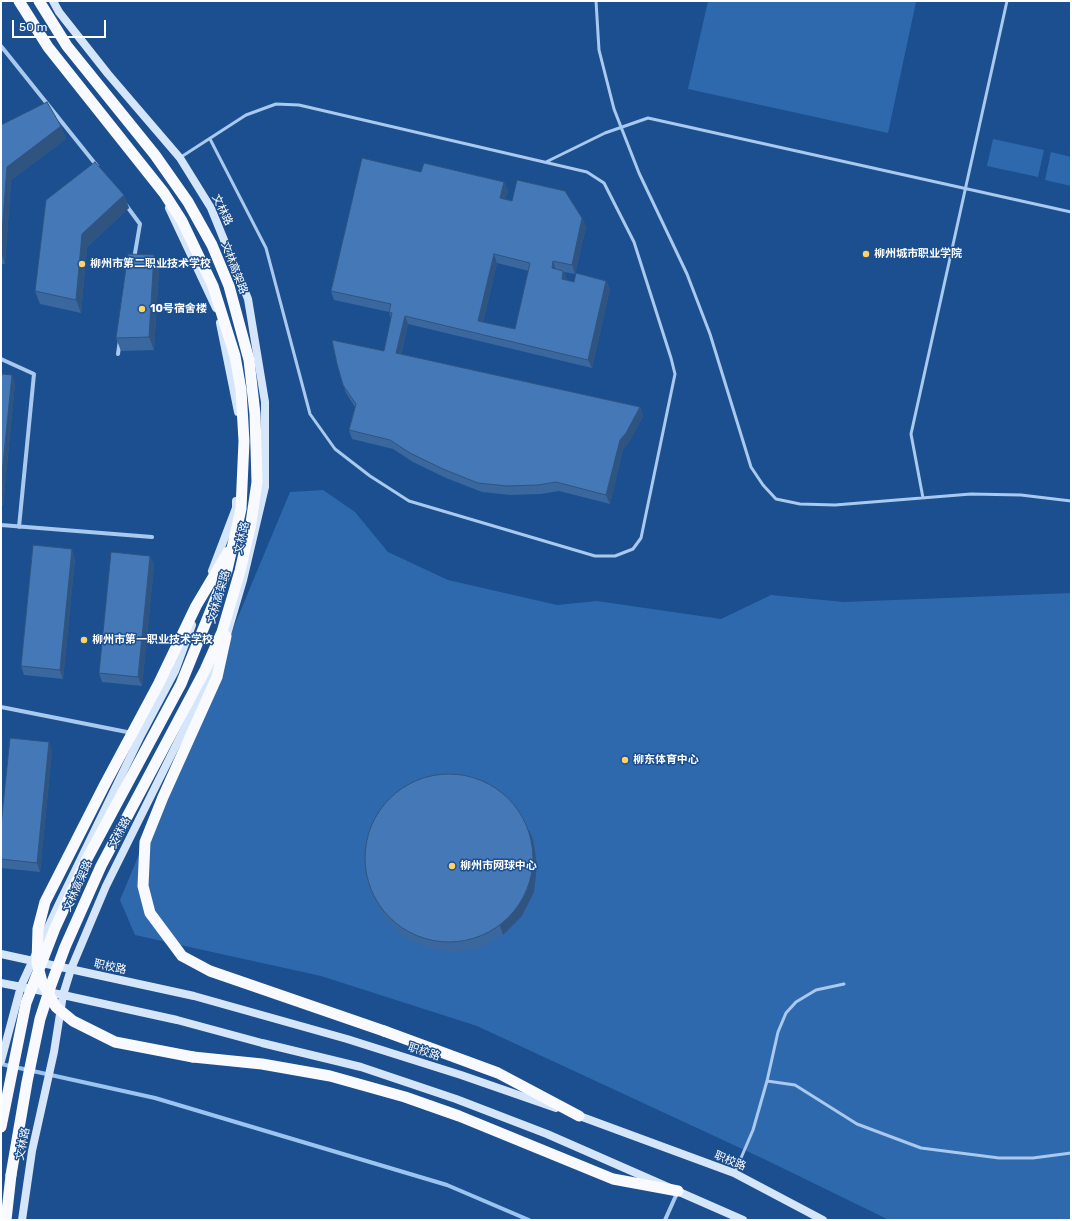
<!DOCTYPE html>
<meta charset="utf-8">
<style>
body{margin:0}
#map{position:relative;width:1072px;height:1221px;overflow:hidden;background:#1b4f8f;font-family:Rubik,sans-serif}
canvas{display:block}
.frame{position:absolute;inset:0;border:2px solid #fff;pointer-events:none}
.scale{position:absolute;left:12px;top:20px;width:94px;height:18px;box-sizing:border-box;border:2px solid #fff;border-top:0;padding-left:5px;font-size:12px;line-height:14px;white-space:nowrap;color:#fff;-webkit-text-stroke:3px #1b4f8f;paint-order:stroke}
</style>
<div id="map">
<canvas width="1072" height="1221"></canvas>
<div class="frame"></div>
<div class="scale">50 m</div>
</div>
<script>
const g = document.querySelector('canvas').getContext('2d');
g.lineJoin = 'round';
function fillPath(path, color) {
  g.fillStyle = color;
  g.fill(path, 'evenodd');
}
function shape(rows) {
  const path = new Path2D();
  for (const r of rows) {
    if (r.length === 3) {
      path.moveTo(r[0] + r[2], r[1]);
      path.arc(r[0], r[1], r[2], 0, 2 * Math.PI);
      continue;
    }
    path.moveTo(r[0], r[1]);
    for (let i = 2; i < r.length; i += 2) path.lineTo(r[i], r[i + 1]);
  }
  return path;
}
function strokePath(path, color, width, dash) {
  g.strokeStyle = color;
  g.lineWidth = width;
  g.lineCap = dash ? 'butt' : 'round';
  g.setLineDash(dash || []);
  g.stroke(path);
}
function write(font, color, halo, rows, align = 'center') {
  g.font = font + ' Rubik,"Noto Sans SC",sans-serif';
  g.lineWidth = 3;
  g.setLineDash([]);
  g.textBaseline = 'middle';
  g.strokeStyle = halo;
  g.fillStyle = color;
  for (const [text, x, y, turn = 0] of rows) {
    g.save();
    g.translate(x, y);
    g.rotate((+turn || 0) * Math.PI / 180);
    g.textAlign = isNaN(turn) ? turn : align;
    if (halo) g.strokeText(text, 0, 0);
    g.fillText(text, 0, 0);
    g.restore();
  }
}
const green = shape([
 [708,1,912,1,916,2,888,133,688,89],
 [993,139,1044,150,1038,177,987,166],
 [1051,152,1071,157,1071,186,1045,180],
 [323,490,355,512,388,552,448,580,557,605,597,601,721,619,771,595,844,602,1071,593,1071,1220,889,1220,766,1160,477,1026,321,976,135,935,120,900,290,492]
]);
const stream = shape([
 [1,1064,155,1098,447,1185,529,1220]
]);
const service = shape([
 [596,1,599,50,614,109,639,173,687,274,710,334,751,467,763,485,776,499,800,504,835,505,971,494,1021,495,1071,501],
 [181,157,246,115,276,104,299,105,587,172,604,183,634,242,671,358,675,374,641,538,633,549,615,556,595,556,409,501,370,476,335,449,310,414,266,248,210,139],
 [546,162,605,133,648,118,1071,212],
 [923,498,911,434,1007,1],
 [767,1081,795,1085,857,1124,921,1148,999,1158,1033,1158,1071,1153],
 [735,1172,753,1130,767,1081,778,1032,786,1013,796,1002,816,990,844,984]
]);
const minor = shape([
 [1,46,97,166],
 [126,205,140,224,134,259],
 [118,354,120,340],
 [1,359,34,374,19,527],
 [1,525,152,537],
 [1,707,132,733],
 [665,1220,678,1191]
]);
const secondary = shape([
 [53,1,59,12,108,74,180,158,211,208,248,299,265,402,265,487,243,580,225,641],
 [169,208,216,308],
 [220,323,238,412],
 [212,571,236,508,236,501],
 [1,954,194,996,347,1039,461,1075,556,1108],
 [1,983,63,995,177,1020,262,1043,361,1067,456,1099,547,1134,743,1220],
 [1,1061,21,986,33,960,58,906,141,735,175,671,192,625],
 [574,1114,734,1173,823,1220],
 [22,1220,32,1151,54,1052,63,995,71,969,106,886,216,665]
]);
const trunk = shape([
 [384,1031,498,1073,579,1116],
 [193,1057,262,1064,330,1076,405,1097,459,1116,613,1179,678,1191],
 [6,1220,11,1175]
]);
const trunkBridge = shape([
 [226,636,217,677,163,797,145,842,143,886,150,913,182,956,210,971,384,1031],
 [193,1057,115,1042,73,1021,56,1007,42,982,37,963,38,929,45,902,104,786,159,683,196,606,228,552],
 [1,1127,26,1003,55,928,87,859,181,684,227,570,241,509,244,441,241,390,235,356,213,286,182,221,164,193,48,47,19,1],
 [11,1175,27,1082,40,1019,51,985,65,947,101,866,205,670,222,632,240,571,251,523,257,482,255,414,249,360,229,286,212,245,188,202,155,155,67,46,39,1]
]);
const wall = shape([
 [1,125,61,126,66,139,11,180,5,264,1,264],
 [421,172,504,182,508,191,505,199,582,218,586,227,575,274,564,272,567,280,574,282,606,281,610,289,592,368,408,324,401,355,640,407,643,416,629,442,623,449,610,504,559,491,541,494,510,495,482,492,446,478,413,462,393,449,352,439,349,430,355,407,346,393,343,385,384,351,391,319,389,312,334,300,331,291],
 [497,263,529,271,515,329,483,322],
 [124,195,129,208,87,247,81,313,40,304,35,291],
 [154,255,159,268,154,350,121,351,116,338],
 [1,374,12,375,15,384,3,505,1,505],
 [150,556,154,565,142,686,102,682,99,673],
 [75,558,63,679,24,675,21,666],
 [52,751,40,872,1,868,1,825],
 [533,839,537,865,534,892,522,916,503,935,480,948,453,952,427,948,403,936,384,917,372,894,368,885]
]);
const shadedWall = shape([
 [61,126,66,139,11,180,5,264,1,252,1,246,7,167],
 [504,182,508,191,504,207,500,198],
 [124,195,129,208,87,247,81,313,76,300,82,234],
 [582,218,586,227,575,274,572,265],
 [494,254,497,263,481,330,478,321],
 [154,255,159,268,154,350,149,337],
 [553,261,556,270,552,268],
 [563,271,567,280,562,279],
 [606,281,610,289,592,368,588,360],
 [405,316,408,324,399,362,396,353],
 [12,375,15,384,3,505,1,499,1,484],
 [640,407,643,416,629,442,623,449,610,504,606,495,620,440],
 [72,549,75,558,63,679,60,670],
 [150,556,154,565,142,686,138,677],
 [49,742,52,751,40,872,37,863],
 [529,830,533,839,537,865,534,892,522,916,503,935,500,926]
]);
const building = shape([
 [47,102,61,126,7,167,1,246,1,125,47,102],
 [362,158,421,172,424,163,504,182,500,198,512,201,517,180,565,191,582,218,572,265,553,261,552,268,563,271,562,279,574,282,576,273,606,281,588,360,405,316,396,353,640,407,626,433,620,440,606,495,556,482,538,485,507,486,478,483,443,469,410,453,390,440,349,430,356,404,343,385,337,364,332,340,384,351,392,313,389,312,391,304,331,291,362,158],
 [494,254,530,263,515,329,478,321,494,254],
 [95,162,124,195,82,234,76,300,35,291,46,200,95,162],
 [128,254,154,255,149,337,116,338,128,254],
 [1,374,12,375,1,484,1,374],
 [33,545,72,549,60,670,21,666,33,545],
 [111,552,150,556,138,677,99,673,111,552],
 [10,738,49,742,37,863,1,859,1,825,10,738],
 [449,858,84]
]);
const markers = [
 [866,254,4,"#ffd166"],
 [82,264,4,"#ffd166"],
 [142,309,4,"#ffd166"],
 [84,640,4,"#ffd166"],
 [625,760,4,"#ffd166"],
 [452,866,4,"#ffd166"]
];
const streetNames = [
 ["文林路",222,210,64],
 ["文林高架路",234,268,69],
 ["文林路",242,538,-77],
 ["文林高架路",219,597,-74],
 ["文林路",120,833,-63],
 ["文林高架路",78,886,-66],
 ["职校路",110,967,12],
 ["职校路",424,1052,18],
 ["文林路",23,1144,-79],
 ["职校路",730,1161,22]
];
const poiNames = [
 ["柳州城市职业学院",874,254],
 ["柳州市第二职业技术学校",90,264],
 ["10号宿舍楼",150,309],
 ["柳州市第一职业技术学校",92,640],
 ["柳东体育中心",633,760],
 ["柳州市网球中心",460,866]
];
fillPath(green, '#2e69ad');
strokePath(stream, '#9cc4f0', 4);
strokePath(service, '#a9c9ee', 3);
strokePath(minor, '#a9c9ee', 4);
strokePath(secondary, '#d6e6fa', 8);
strokePath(trunk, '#f8faff', 11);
strokePath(trunkBridge, '#f8faff', 11);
fillPath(wall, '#3a679d');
fillPath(shadedWall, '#305480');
fillPath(building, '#4478b7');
strokePath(building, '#305480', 1);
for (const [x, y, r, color] of markers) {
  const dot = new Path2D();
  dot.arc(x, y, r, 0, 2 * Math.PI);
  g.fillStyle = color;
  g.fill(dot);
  strokePath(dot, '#1b4f8f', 1.5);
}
write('11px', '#fff', '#1b4f8f', streetNames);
write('bold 11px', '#fff', '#1b4f8f', poiNames, 'left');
</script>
